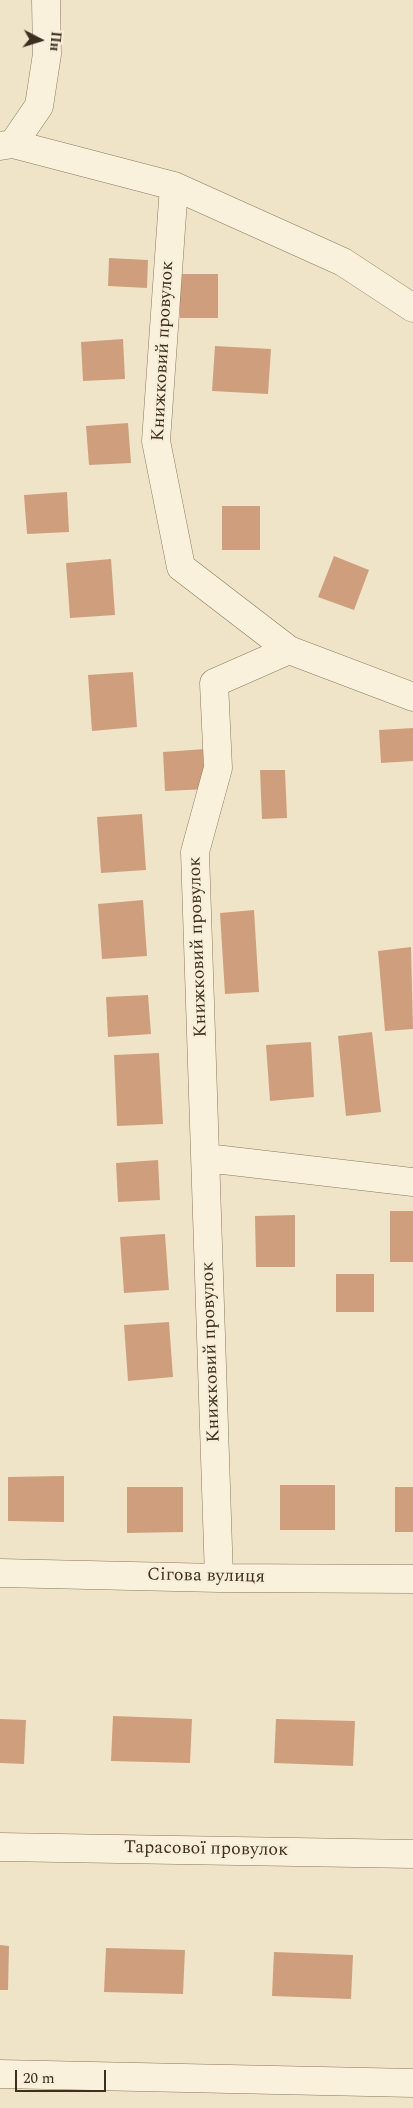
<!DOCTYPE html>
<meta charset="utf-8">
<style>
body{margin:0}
#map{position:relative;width:413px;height:2108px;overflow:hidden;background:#f0e4c8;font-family:Spectral,serif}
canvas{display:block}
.north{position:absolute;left:15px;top:15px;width:50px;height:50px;-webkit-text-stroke:4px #f7eed8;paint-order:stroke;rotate:95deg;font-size:14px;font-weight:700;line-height:20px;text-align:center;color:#3d2e20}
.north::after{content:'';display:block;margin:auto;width:18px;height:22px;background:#3d2e20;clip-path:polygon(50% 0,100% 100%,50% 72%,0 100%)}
.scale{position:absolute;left:15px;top:2070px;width:91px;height:22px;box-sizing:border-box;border:2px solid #3d2e20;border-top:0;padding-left:6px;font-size:15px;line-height:18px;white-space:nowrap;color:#3d2e20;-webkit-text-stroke:4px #f7eed8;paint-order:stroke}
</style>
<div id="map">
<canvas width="413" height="2108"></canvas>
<div class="north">Пн</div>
<div class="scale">20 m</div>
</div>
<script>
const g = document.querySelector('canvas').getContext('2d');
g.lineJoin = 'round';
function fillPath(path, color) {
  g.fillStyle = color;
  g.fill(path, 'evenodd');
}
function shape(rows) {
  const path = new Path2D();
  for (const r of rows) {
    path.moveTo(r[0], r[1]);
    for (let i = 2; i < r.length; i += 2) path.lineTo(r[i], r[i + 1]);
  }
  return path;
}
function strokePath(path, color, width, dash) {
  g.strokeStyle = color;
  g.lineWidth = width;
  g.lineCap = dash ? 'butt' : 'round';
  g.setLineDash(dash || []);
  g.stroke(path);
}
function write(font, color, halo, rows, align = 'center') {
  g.font = font + ' Spectral,serif';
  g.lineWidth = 4.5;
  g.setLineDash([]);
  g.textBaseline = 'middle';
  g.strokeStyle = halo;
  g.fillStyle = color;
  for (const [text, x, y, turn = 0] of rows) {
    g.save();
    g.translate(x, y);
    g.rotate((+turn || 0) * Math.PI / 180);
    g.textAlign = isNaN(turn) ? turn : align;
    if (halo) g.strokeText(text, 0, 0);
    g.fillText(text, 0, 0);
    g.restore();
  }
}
const building = shape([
 [109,258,148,260,147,288,108,286],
 [180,274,218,274,218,318,180,318],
 [123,339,125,379,83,381,81,342],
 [215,346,271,349,268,394,212,391],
 [128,423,131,463,89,465,86,426],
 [67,492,69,532,27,534,24,495],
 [222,506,260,506,260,550,222,550],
 [334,556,369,570,354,610,318,597],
 [111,559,115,615,70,618,66,563],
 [133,672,137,727,92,731,88,675],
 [413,728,413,761,381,763,379,730],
 [205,749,208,789,165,791,163,752],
 [260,770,285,770,287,818,262,819],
 [142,814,146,870,101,873,97,817],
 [143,900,147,956,102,959,98,904],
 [254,910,259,992,225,994,220,913],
 [411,947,413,1029,385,1031,378,951],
 [148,995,151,1034,108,1037,106,997],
 [372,1032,381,1112,346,1116,338,1036],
 [311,1042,314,1097,270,1101,266,1045],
 [159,1053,163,1124,117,1126,114,1055],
 [158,1160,160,1200,118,1202,116,1163],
 [390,1211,413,1211,413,1262,390,1262],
 [295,1215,295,1267,256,1267,255,1216],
 [165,1234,169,1290,124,1293,120,1237],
 [336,1274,374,1274,374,1312,336,1312],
 [169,1322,173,1377,128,1381,124,1325],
 [64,1476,64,1522,8,1521,8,1477],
 [280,1485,335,1485,335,1530,280,1530],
 [127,1487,183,1487,183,1532,127,1533],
 [395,1487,413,1487,413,1532,395,1532],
 [113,1716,192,1719,190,1763,111,1761],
 [0,1719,26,1720,24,1764,0,1763],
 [276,1719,355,1721,353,1766,274,1763],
 [0,1945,9,1946,8,1990,0,1990],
 [106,1948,185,1950,183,1994,104,1992],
 [274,1952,353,1955,351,1999,272,1996]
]);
const minor = shape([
 [13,144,39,106,47,54,46,0],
 [0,146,13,144,174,186,343,262,413,308],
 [174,186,156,441,181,567,289,650,214,683,218,768,195,852,219,1578],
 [289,650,413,697],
 [206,1158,413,1182],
 [0,1573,219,1578,413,1579],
 [0,1847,413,1854],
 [0,2074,413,2083]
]);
const streetNames = [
 ["Книжковий провулок",164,351,-87],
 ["Книжковий провулок",199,947,-92],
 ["Книжковий провулок",212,1352,-92],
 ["Сігова вулиця",206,1577,1],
 ["Тарасової провулок",206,1850,1]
];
fillPath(building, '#cf9f7d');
strokePath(minor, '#8d765c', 29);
strokePath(minor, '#faf1dc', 28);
write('18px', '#3d2e20', '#f7eed8', streetNames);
</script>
